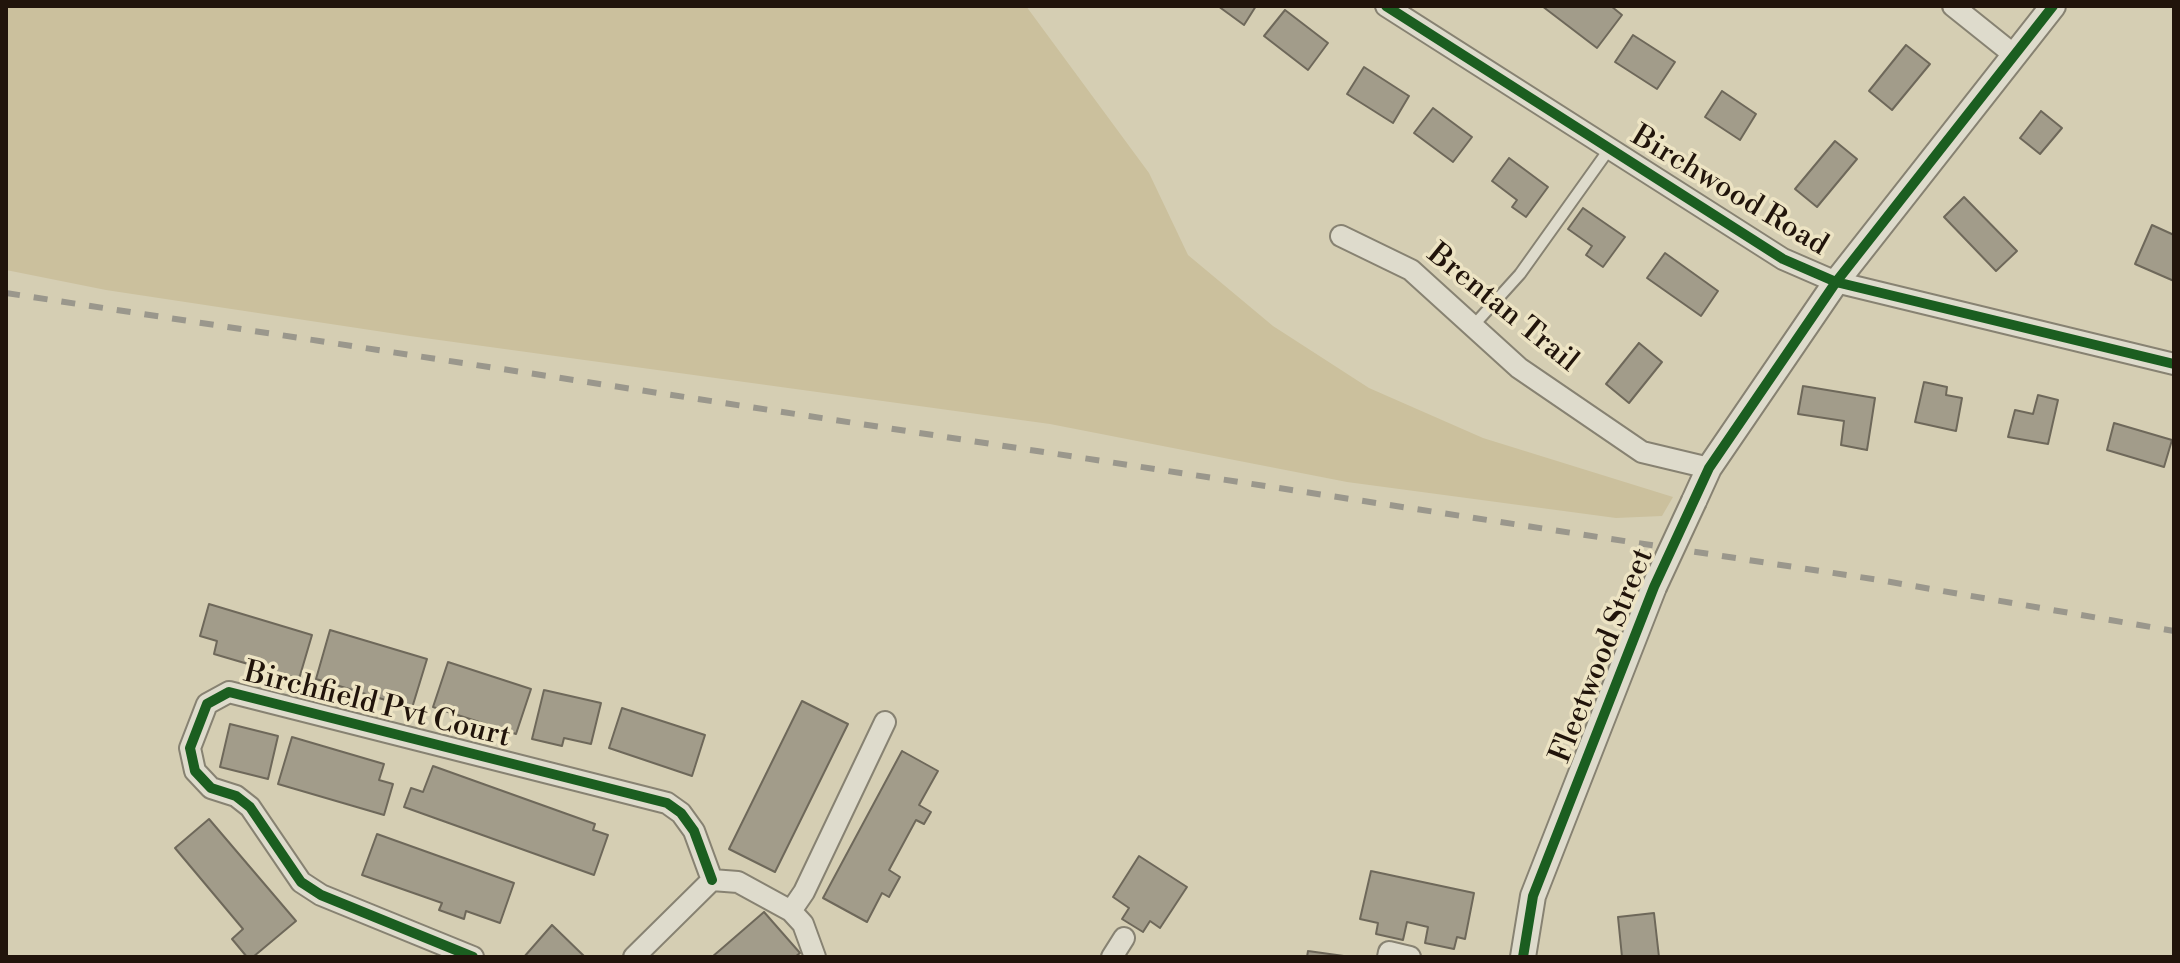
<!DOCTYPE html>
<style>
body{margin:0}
#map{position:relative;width:2180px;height:963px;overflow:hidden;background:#d5ceb3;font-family:"Libre Bodoni",serif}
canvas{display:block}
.frame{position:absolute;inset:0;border:8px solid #21140b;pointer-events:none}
</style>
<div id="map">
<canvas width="2180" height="963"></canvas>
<div class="frame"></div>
</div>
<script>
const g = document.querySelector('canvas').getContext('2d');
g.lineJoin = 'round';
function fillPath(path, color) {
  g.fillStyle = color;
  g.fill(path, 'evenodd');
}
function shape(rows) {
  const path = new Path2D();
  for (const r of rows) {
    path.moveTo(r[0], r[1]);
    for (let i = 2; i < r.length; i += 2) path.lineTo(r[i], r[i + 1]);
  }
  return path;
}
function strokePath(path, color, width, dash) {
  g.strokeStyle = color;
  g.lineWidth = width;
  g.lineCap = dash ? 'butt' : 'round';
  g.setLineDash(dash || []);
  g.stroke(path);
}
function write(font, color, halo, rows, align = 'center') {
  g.font = font + ' "Libre Bodoni",serif';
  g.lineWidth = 7;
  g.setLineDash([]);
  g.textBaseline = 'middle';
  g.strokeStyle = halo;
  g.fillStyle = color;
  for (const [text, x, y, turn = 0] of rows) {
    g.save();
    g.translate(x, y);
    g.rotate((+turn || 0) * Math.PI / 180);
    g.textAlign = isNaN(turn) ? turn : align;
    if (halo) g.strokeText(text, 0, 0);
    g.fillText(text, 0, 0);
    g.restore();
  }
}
const green = shape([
 [6,6,1026,6,1149,173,1188,255,1273,326,1369,388,1483,438,1673,497,1662,516,1616,518,1347,482,1050,424,410,336,106,290,6,270]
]);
const building = shape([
 [1218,6,1256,6,1244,25,1218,6],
 [1542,6,1611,6,1622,15,1597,48,1542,6],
 [1285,10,1328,43,1308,70,1264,36,1285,10],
 [1633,35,1675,62,1657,89,1615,62,1633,35],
 [1906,45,1930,64,1892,110,1869,91,1906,45],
 [1364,67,1409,96,1393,123,1347,94,1364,67],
 [1722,91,1756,114,1740,140,1705,117,1722,91],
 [1433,108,1472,137,1453,162,1414,133,1433,108],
 [2041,111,2062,128,2040,154,2020,138,2041,111],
 [1835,141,1857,159,1817,207,1795,189,1835,141],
 [1509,158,1548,187,1526,217,1512,207,1517,200,1492,181,1509,158],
 [1964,197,2017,251,1996,271,1944,217,1964,197],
 [1583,208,1625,237,1603,267,1586,255,1592,246,1568,229,1583,208],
 [2152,225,2174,235,2174,281,2135,264,2152,225],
 [1665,253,1718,291,1701,316,1647,278,1665,253],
 [1639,343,1662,362,1629,403,1606,384,1639,343],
 [1924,382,1947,387,1946,395,1962,398,1956,431,1915,422,1924,382],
 [1803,386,1875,398,1867,450,1841,445,1844,421,1798,414,1803,386],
 [2038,395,2058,400,2048,444,2008,437,2015,410,2033,414,2038,395],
 [2114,423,2172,440,2164,467,2107,450,2114,423],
 [209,604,312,635,299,679,214,654,217,641,200,636,209,604],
 [330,630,427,659,412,708,316,679,330,630],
 [448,662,531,689,516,734,433,707,448,662],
 [544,690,601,703,591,744,564,738,562,746,532,739,544,690],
 [802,701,848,724,775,872,729,849,802,701],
 [622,708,705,735,692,776,609,748,622,708],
 [230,724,278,736,268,779,220,767,230,724],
 [292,737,384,764,379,780,393,784,384,815,278,784,292,737],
 [902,751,938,771,919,805,931,812,924,824,916,820,889,870,900,877,889,897,882,893,867,922,823,898,902,751],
 [433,766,595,824,593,830,608,835,594,875,404,807,411,788,423,792,433,766],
 [209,819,296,921,253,957,247,957,232,939,243,929,175,848,209,819],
 [377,834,514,883,500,923,466,911,464,919,439,910,442,903,362,875,377,834],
 [1139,856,1187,887,1160,928,1150,921,1143,932,1122,919,1129,908,1113,897,1139,856],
 [1371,871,1474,893,1465,939,1457,937,1454,949,1425,943,1428,927,1407,922,1403,940,1376,934,1378,923,1360,919,1371,871],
 [764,912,800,953,795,957,712,957,764,912],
 [1654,913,1659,957,1622,957,1618,917,1654,913],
 [552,925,585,957,524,957,552,925],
 [1308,951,1351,957,1307,957,1308,951]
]);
const service = shape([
 [1473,326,1520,274,1610,148]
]);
const minor = shape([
 [1386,6,1783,259,1836,282,2174,364],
 [1953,6,2013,54],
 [1341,236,1411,270,1519,368,1642,452,1709,468],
 [791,911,804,892,885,722],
 [473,957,321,895,301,882,250,807,236,796,211,788,195,771,190,748,207,704,229,692,667,803,681,813,694,831,712,880],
 [634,957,712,880,738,882,791,911,803,924,815,957],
 [1112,957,1124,938],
 [1388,957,1389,952,1410,957]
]);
const tertiary = shape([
 [1694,501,1709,468,1836,282,2053,6],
 [1523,957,1533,896,1654,587]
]);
const rail = shape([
 [6,293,1879,580,2174,631]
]);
const tertiaryBridge = shape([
 [1654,587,1694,501]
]);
const cycleway = shape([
 [1386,6,1783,259,1836,282,2174,364],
 [473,957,321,895,301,882,250,807,236,796,211,788,195,771,190,748,207,704,229,692,667,803,681,813,694,831,712,880],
 [1523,957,1533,896,1654,587,1709,468,1836,282,2053,6]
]);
const streetNames = [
 ["Birchwood Road",1729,192,31],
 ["Brentan Trail",1502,309,39],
 ["Fleetwood Street",1603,656,-68],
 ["Birchfield Pvt Court",377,706,14]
];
fillPath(green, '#cbc09d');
fillPath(building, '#a29c8a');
strokePath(building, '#6e685a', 2);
strokePath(service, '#878272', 14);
strokePath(minor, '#878272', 24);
strokePath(tertiary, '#878272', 28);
strokePath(service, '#dedbcc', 10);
strokePath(minor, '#dedbcc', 20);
strokePath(tertiary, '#dedbcc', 24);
strokePath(rail, '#9a978c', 6, [14, 14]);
strokePath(tertiaryBridge, '#878272', 28, []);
strokePath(tertiaryBridge, '#dedbcc', 24);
strokePath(cycleway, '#1b5e20', 10);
write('30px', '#21140b', '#ede4c4', streetNames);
</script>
